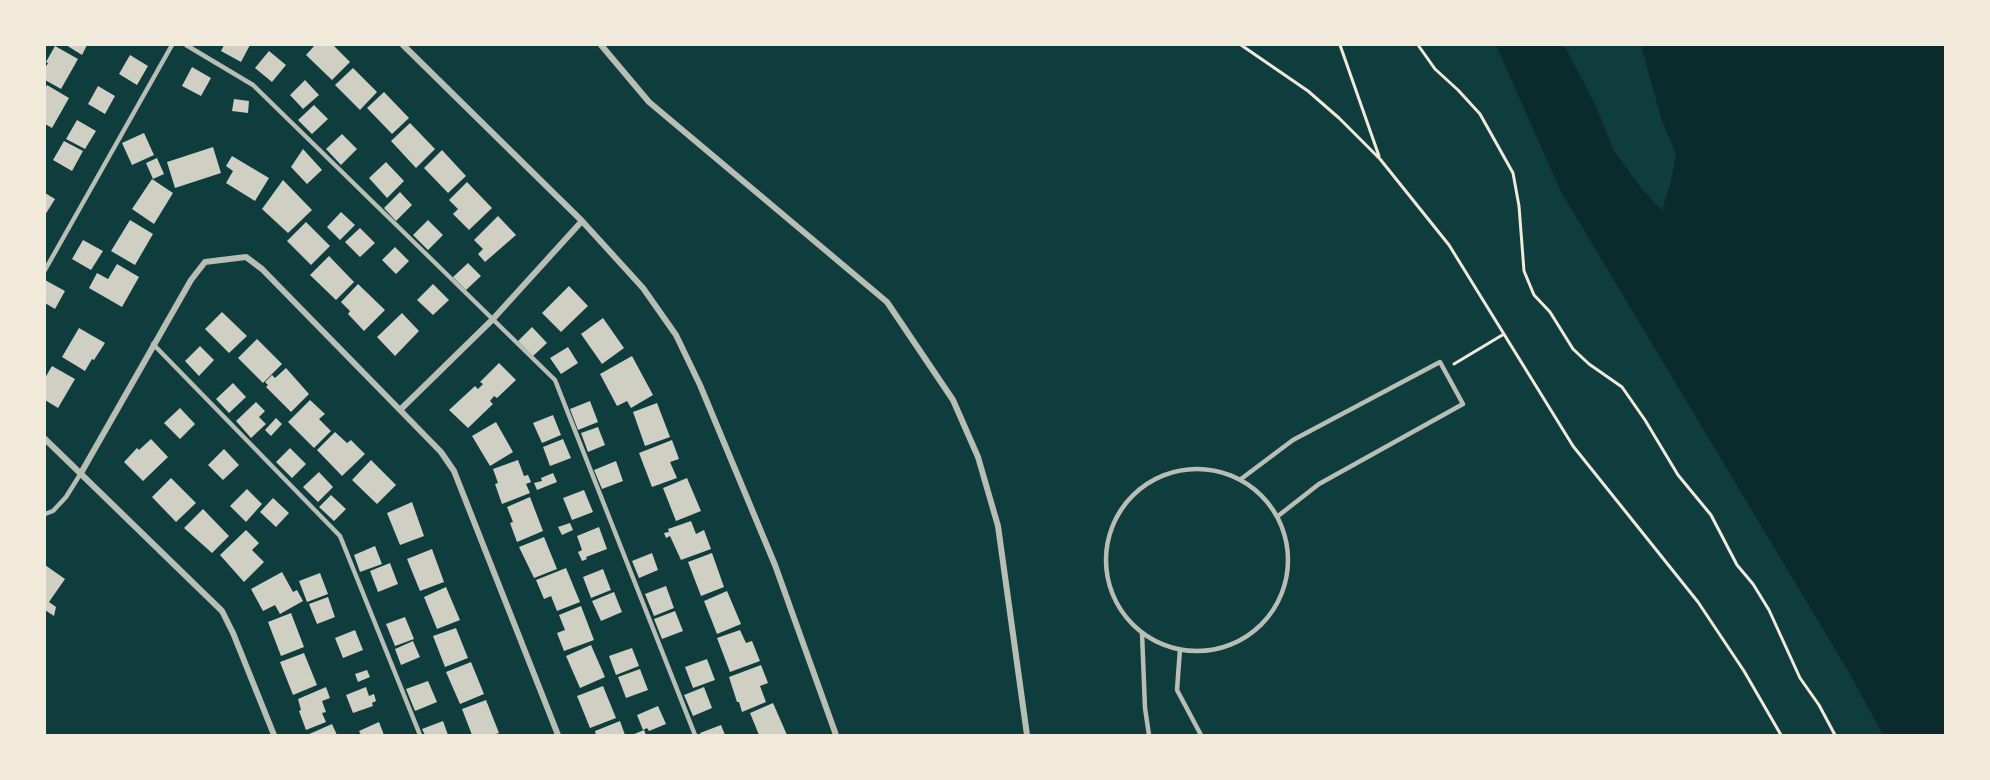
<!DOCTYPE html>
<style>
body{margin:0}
#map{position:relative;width:1990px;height:780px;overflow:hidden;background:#0f3d3e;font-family:"Golos Text",sans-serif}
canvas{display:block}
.frame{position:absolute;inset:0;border:46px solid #f1e9da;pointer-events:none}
</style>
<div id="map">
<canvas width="1990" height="780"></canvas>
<div class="frame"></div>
</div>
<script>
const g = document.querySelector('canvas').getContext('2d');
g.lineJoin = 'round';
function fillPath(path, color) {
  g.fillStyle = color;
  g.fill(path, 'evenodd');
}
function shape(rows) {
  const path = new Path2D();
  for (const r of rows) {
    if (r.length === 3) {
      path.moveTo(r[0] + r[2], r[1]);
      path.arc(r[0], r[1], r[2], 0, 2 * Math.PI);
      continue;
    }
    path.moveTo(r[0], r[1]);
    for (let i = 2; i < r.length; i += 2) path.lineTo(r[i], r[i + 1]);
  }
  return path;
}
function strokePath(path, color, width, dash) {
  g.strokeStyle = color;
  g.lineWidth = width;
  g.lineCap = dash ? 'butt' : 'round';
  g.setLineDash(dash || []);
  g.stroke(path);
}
const water = shape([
 [1496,45,1564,45,1595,104,1614,151,1641,188,1662,211,1671,181,1676,154,1661,118,1641,45,1945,45,1945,735,1883,735,1850,674,1561,192]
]);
const building = shape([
 [66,45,87,45,82,55],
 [224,45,250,45,241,62,221,51],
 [315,45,333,45,350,62,332,80,306,55],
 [55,46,78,59,61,89,45,80,45,68,48,63,46,62],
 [269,51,286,65,272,82,255,68],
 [130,55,148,66,137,85,119,74],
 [192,67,211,78,201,96,182,86],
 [353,68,377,92,360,110,335,85],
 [305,80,319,95,303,109,290,95],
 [47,85,69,98,52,128,45,124,45,89],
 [98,86,115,96,105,114,88,104],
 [384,92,409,118,392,134,367,108],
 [234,99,249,101,248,113,232,111],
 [314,105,328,119,312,134,298,120],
 [77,120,96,131,85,149,66,139],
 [410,123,435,149,416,168,391,141],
 [144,133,154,155,132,165,122,143],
 [342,134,357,149,341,165,326,149],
 [64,141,83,151,72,171,53,160],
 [213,147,221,173,175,188,167,162],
 [303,149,322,170,307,184,291,167],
 [442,150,466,176,448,193,424,168],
 [232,156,269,178,255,201,226,183,233,171,226,166],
 [157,158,164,174,153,179,146,163],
 [386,162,404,181,387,198,369,178],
 [152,179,173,193,154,224,132,209],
 [283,180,312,210,288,233,262,209],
 [467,182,492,208,469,230,453,214,458,209,449,200],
 [400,192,412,205,396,221,384,208],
 [45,193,55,199,45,215],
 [341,212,355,225,340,240,327,227],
 [498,216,516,235,485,262,478,254,483,249,474,240],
 [130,220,153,234,135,265,111,251],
 [428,220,443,235,428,250,413,235],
 [306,222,330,246,311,265,287,241],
 [360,228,375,243,360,257,345,242],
 [83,240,103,251,91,270,72,259],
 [395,247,409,261,396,274,382,260],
 [329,256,354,282,336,300,310,275],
 [468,263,481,276,466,290,453,277],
 [117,264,139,277,122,307,89,288,97,273,108,279],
 [45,280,65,291,55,309,45,303],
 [358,284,385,310,364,331,348,314,350,311,341,302],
 [433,284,449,300,433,315,417,300],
 [569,286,588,306,561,332,542,313],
 [222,312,247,336,229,353,205,329],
 [402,313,419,331,395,356,377,337],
 [603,318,624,348,602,364,581,334],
 [532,327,547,343,533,356,518,341],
 [79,328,105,343,94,360,92,359,85,371,62,357],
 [257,339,282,364,263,383,238,358],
 [200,346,214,360,199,376,185,361],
 [568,347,578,363,561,374,550,358],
 [632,356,653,395,631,408,627,401,617,406,600,374],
 [499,363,516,380,497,398,494,396,490,401,493,404,468,428,449,410,475,386,478,389,483,384,480,382],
 [52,366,75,379,58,408,45,400,45,378],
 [286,368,309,394,291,412,266,387,268,385,265,382,272,375,275,378],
 [233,383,246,397,229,413,216,399],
 [310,400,325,414,319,419,331,431,314,448,288,422],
 [590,401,598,422,578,430,570,409],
 [256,402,265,411,259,417,266,424,251,438,236,421],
 [657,403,670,437,645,446,633,412],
 [180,408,195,424,180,439,164,423],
 [553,415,561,435,542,443,533,423],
 [276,418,282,424,271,436,265,430],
 [496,422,513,452,490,466,472,436],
 [598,427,605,445,588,452,581,433],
 [335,432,347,443,351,440,365,454,342,476,317,450],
 [151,439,168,457,143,481,124,462,137,448,139,450],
 [563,439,571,458,550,466,543,447],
 [672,440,679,459,670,462,677,478,652,487,639,453],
 [290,448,306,464,292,478,276,462],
 [224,449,239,465,223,480,208,465],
 [371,460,396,485,377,504,352,480],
 [518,460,524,476,528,475,531,482,526,484,530,493,502,504,495,484,498,483,493,469],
 [616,461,623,481,602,489,594,470],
 [319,472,333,487,318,502,303,487],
 [553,473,557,482,537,490,534,483,542,481,541,478],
 [171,478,196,503,176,522,152,497],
 [687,478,701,511,676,521,663,488],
 [247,489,262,504,246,522,230,506],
 [584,490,593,512,572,520,563,498],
 [331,495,346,509,334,521,319,507],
 [530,497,543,531,517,542,510,523,513,522,507,507],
 [273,498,289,513,276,527,260,512],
 [412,502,424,536,400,545,387,513],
 [203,509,229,536,212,553,184,528],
 [691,521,696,534,704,530,711,549,681,560,670,536,666,538,664,533,669,532,668,529],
 [570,523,573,530,562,535,558,527],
 [599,527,607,549,586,557,587,559,582,561,578,552,582,550,577,536],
 [246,530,259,543,252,550,264,562,244,582,220,555],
 [544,537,557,569,534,578,519,547],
 [375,546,382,564,360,572,354,555],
 [432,549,444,582,420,591,407,559],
 [652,553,658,570,639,578,632,561],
 [712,553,724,587,701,596,688,562],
 [390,563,398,584,378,592,370,571],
 [45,565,65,579,49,602,56,607,54,616,45,610],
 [566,568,580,602,557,611,551,596,544,599,536,580],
 [603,569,611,590,591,598,583,577],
 [282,572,293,592,297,590,303,601,280,614,275,605,263,611,251,589],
 [320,573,328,594,307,602,299,581],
 [666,586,674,608,654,616,645,594],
 [446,587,460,620,437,629,424,597],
 [727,591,741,624,717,634,704,601],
 [614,592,622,612,601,621,592,601],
 [328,597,335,617,317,624,309,604],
 [581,606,594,640,564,651,557,633,565,630,559,615],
 [675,611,683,631,662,639,654,619],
 [291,613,304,647,281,656,268,622],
 [405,617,414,639,395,646,386,624],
 [456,628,468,658,445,667,433,636],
 [355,630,363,650,343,658,335,638],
 [740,630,746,643,752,641,760,661,730,672,717,638],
 [413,641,420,657,401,665,395,649],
 [591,645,605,677,580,688,566,656],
 [632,648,639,666,616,675,609,656],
 [304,653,317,685,293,695,280,662],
 [707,659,715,680,693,688,685,667],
 [471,662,484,694,460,704,446,672],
 [761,665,768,683,760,686,766,702,742,712,739,702,737,702,729,677],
 [640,669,648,690,626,698,618,677],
 [367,670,370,677,358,682,355,674],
 [428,681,437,702,415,711,406,689],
 [603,686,616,718,590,728,577,696],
 [326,687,330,698,322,701,326,712,322,713,326,722,306,730,299,711,301,710,298,699],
 [366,687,369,696,374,694,376,701,372,703,373,706,353,713,346,695],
 [704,687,712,708,693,716,684,695],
 [486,700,499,733,493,735,472,735,462,709],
 [773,703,787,735,759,735,750,713],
 [658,706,666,724,649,731,647,728,643,730,637,715],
 [443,721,448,735,425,735,422,729],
 [620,721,625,735,596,735,595,731],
 [379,722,384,735,361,735,359,731],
 [332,724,337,735,307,735],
 [721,725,725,735,701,735,700,733],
 [644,730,646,735,632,735]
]);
const path = shape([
 [1241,45,1308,91,1339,118,1380,159,1449,245,1573,446,1698,602,1744,671,1781,735],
 [1340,45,1379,156],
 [1418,45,1435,69,1458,90,1480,114,1513,173,1519,206,1524,271,1534,295,1550,312,1573,349,1589,364,1622,387,1645,420,1678,475,1711,515,1737,565,1753,584,1769,610,1800,678,1819,705,1835,735],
 [1454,364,1504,334]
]);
const service = shape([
 [186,45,253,85,555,380,695,735],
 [45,270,172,45],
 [153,344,340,536,420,735],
 [1197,560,91],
 [1241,479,1293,440,1440,362,1463,404,1319,484,1278,516],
 [45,514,53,511,66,497,81,473],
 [1142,633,1145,708,1149,735],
 [1180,649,1177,690,1201,735]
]);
const minor = shape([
 [403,45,582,221,643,288,676,335,700,385,775,565,836,735],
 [601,45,649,102,887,302,953,400,978,457,998,526,1027,735],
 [400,410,493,319,582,221],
 [45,439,222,611,233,633,274,735],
 [81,473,191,280,205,262,246,257,262,269,400,410,441,452,454,471,558,735]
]);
fillPath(water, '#0a2a2b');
fillPath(building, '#cfcfc3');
strokePath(path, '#f1e9da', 3);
strokePath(service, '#b8beb3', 4.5);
strokePath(minor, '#b8beb3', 6);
</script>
